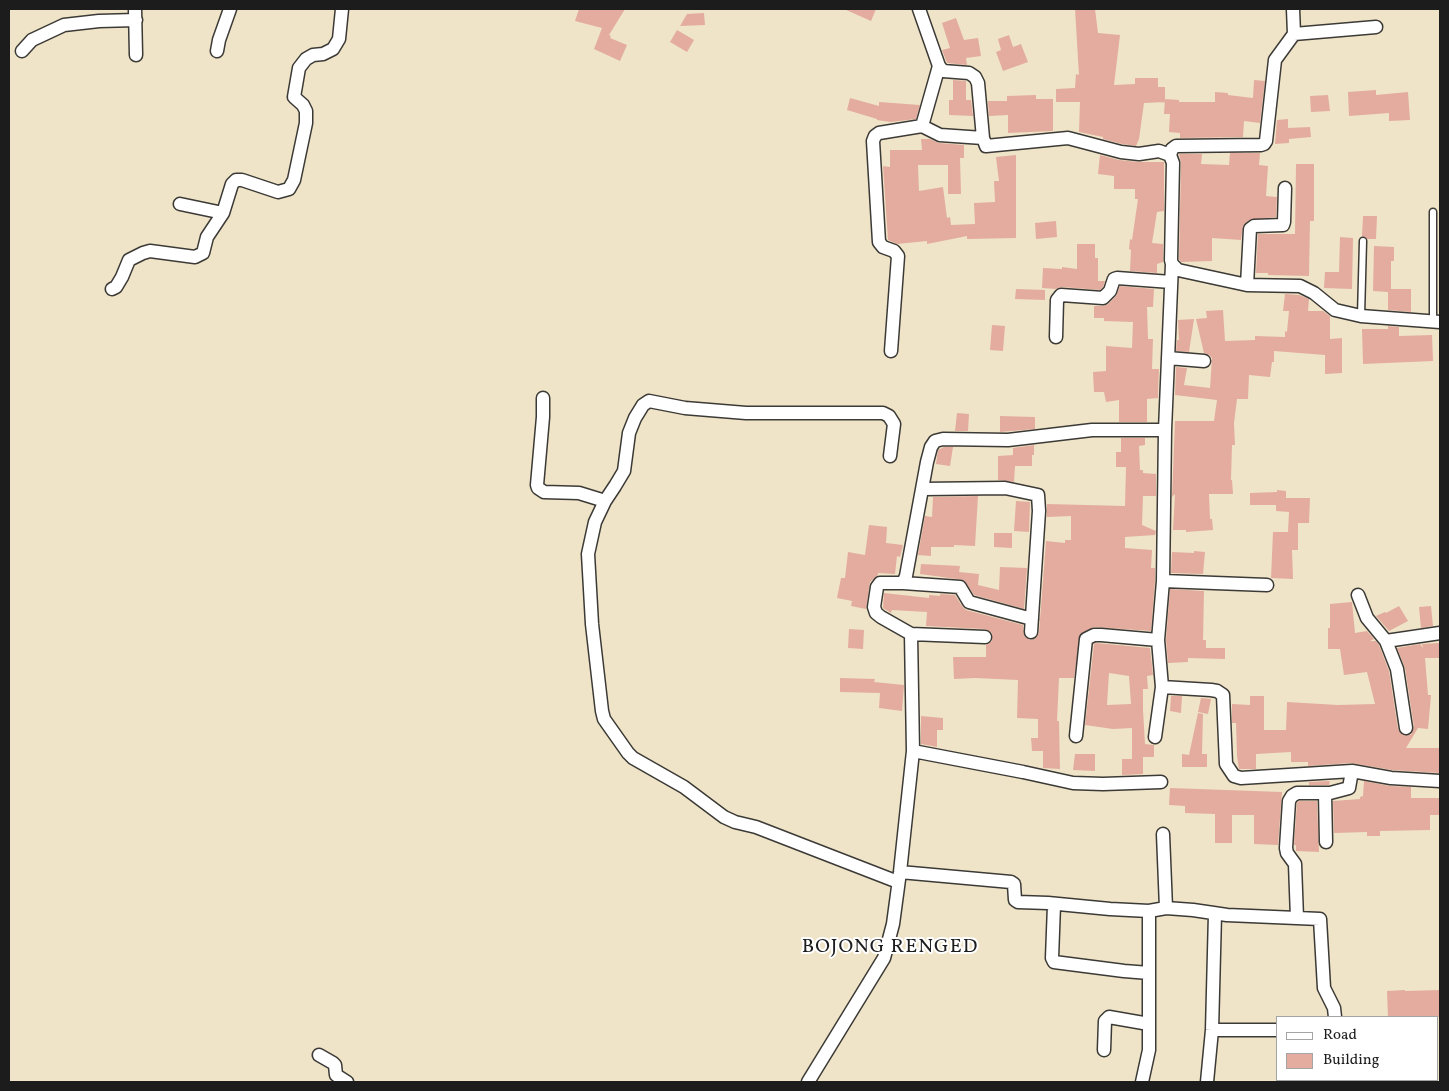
<!DOCTYPE html>
<style>
body{margin:0}
#map{position:relative;width:1449px;height:1091px;overflow:hidden;background:#efe4c7;font-family:Vollkorn,serif}
canvas{display:block}
.frame{position:absolute;inset:0;border:10px solid #1c1c1c;pointer-events:none}
.legend{position:absolute;left:1276px;top:1016px;width:162px;height:65px;box-sizing:border-box;background:#fff;border:1px solid #a4a4a4;margin:0;padding:6px 9px;list-style:none;font-size:15px;color:#1c1c1c}
.legend li{display:flex;align-items:center;gap:10px;height:25px}
.legend b{width:25px;border:1px solid #a4a4a4}
</style>
<div id="map">
<canvas width="1449" height="1091"></canvas>
<div class="frame"></div>
<ul class="legend">
<li><b style="height:6px;background:#fff"></b>Road</li>
<li><b style="height:14px;background:#e3ac9f"></b>Building</li>
</ul>
</div>
<script>
const g = document.querySelector('canvas').getContext('2d');
g.lineJoin = 'round';
function fillPath(path, color) {
  g.fillStyle = color;
  g.fill(path, 'evenodd');
}
function shape(rows) {
  const path = new Path2D();
  for (const r of rows) {
    path.moveTo(r[0], r[1]);
    for (let i = 2; i < r.length; i += 2) path.lineTo(r[i], r[i + 1]);
  }
  return path;
}
function strokePath(path, color, width, dash) {
  g.strokeStyle = color;
  g.lineWidth = width;
  g.lineCap = dash ? 'butt' : 'round';
  g.setLineDash(dash || []);
  g.stroke(path);
}
function write(font, color, halo, rows, align = 'center') {
  g.font = font + ' Vollkorn,serif';
  g.lineWidth = 4;
  g.setLineDash([]);
  g.textBaseline = 'middle';
  g.strokeStyle = halo;
  g.fillStyle = color;
  for (const [text, x, y, turn = 0] of rows) {
    g.save();
    g.translate(x, y);
    g.rotate((+turn || 0) * Math.PI / 180);
    g.textAlign = isNaN(turn) ? turn : align;
    if (halo) g.strokeText(text, 0, 0);
    g.fillText(text, 0, 0);
    g.restore();
  }
}
const building = shape([
 [579,9,625,9,609,35,611,36,610,38,627,45,620,61,594,49,602,28,575,21],
 [844,9,876,9,871,21],
 [1075,9,1095,9,1098,33,1120,35,1114,85,1135,84,1135,78,1158,78,1158,87,1165,87,1165,102,1144,103,1139,139,1136,146,1122,144,1103,139,1103,137,1079,132,1080,102,1056,102,1056,89,1075,88,1076,74,1079,75],
 [704,13,705,25,680,26,687,14],
 [956,18,964,40,978,38,981,56,966,58,967,65,947,63,942,50,950,48,942,23],
 [677,30,694,40,687,52,670,42],
 [1009,35,1013,47,1021,44,1028,62,1003,71,996,52,1001,50,998,39],
 [953,80,966,81,966,100,971,100,973,116,949,115,949,100,953,100],
 [1254,80,1265,81,1260,123,1244,121,1243,137,1180,138,1180,133,1169,132,1170,114,1164,114,1165,99,1179,100,1179,102,1215,102,1215,92,1228,93,1228,95,1253,98],
 [1376,90,1376,95,1408,92,1410,120,1389,121,1389,113,1349,116,1348,92],
 [1036,95,1036,99,1053,99,1053,131,1008,133,1008,115,989,116,988,101,1007,101,1007,96],
 [1328,95,1330,111,1311,112,1310,96],
 [850,98,879,106,879,102,920,105,916,119,891,122,877,120,877,119,847,110],
 [1288,119,1288,128,1310,127,1311,137,1289,139,1289,143,1275,144,1277,120],
 [921,139,930,139,939,143,964,145,964,158,960,158,961,194,948,194,948,165,918,165,919,191,943,187,947,218,950,217,951,225,975,224,974,203,995,202,994,181,999,181,996,157,1016,155,1016,238,967,239,967,236,927,244,927,241,897,244,888,240,883,166,890,167,890,150,922,150],
 [1230,153,1260,153,1259,165,1268,166,1266,196,1277,197,1276,217,1249,220,1243,226,1241,240,1212,238,1212,261,1181,262,1179,259,1181,163,1179,154,1202,154,1201,164,1229,165],
 [1100,155,1119,160,1138,162,1164,162,1164,211,1157,212,1152,243,1163,244,1163,262,1157,264,1157,273,1130,271,1131,250,1129,249,1130,239,1132,240,1138,199,1135,199,1135,189,1114,189,1114,176,1098,174],
 [1296,164,1314,164,1314,221,1310,221,1309,276,1268,275,1268,273,1256,273,1258,234,1295,234],
 [1363,216,1377,216,1376,239,1367,239,1362,236],
 [1056,221,1057,237,1036,239,1035,223],
 [1340,237,1353,238,1352,289,1324,288,1325,272,1339,272],
 [1077,244,1095,244,1095,258,1098,258,1098,281,1105,281,1103,287,1100,290,1062,287,1056,289,1042,288,1043,268,1062,269,1062,267,1077,269],
 [1374,246,1394,247,1394,261,1391,261,1391,289,1411,289,1411,312,1388,310,1388,292,1373,291],
 [1120,286,1154,289,1153,307,1147,307,1148,339,1153,339,1152,369,1159,369,1158,393,1158,398,1147,399,1147,422,1119,422,1119,400,1106,402,1104,392,1094,392,1093,372,1106,371,1106,346,1132,348,1133,322,1104,321,1104,318,1094,318,1094,306,1103,306,1108,304,1116,296],
 [1016,289,1045,290,1045,300,1015,299],
 [1285,294,1299,295,1309,299,1308,311,1323,311,1330,316,1330,339,1342,338,1342,373,1325,374,1325,355,1274,351,1274,362,1272,362,1270,377,1249,375,1248,399,1237,399,1234,423,1235,445,1232,445,1231,480,1232,480,1233,494,1209,494,1210,519,1212,519,1213,530,1186,532,1186,530,1173,530,1175,494,1172,497,1175,421,1214,421,1217,400,1175,395,1176,367,1187,368,1184,385,1210,388,1212,358,1209,355,1204,353,1196,319,1207,318,1206,311,1223,310,1225,341,1255,340,1255,336,1285,337,1285,331,1287,332,1289,311,1283,311],
 [1194,319,1189,352,1176,351,1177,340,1179,340,1178,320],
 [992,325,1005,326,1003,351,990,350],
 [1388,326,1399,327,1399,336,1432,335,1433,361,1363,364,1362,329,1388,329],
 [957,413,969,414,968,431,955,431],
 [1000,416,1035,417,1035,429,1000,432],
 [1121,438,1145,438,1145,445,1139,446,1140,470,1143,470,1143,473,1156,474,1156,496,1143,496,1142,525,1156,531,1155,535,1125,537,1125,548,1152,550,1151,568,1155,568,1155,581,1151,631,1094,627,1080,634,1074,678,1059,678,1057,721,1059,721,1060,769,1043,768,1043,751,1032,751,1031,738,1038,738,1038,719,1017,718,1018,680,975,678,954,679,953,657,986,657,986,645,992,641,992,633,985,629,926,626,927,612,892,610,891,613,883,608,884,593,929,598,929,595,940,596,940,594,955,595,962,606,966,610,1023,625,1024,636,1030,640,1035,639,1039,633,1046,541,1065,543,1065,540,1071,540,1071,516,1047,517,1047,504,1125,506,1126,467,1116,467,1116,452,1121,452],
 [1034,445,1034,455,1032,455,1032,466,1015,466,1014,482,998,480,998,456,1013,455,1013,448],
 [944,447,953,447,950,466,936,464,938,450],
 [1277,490,1286,491,1286,498,1310,498,1309,523,1298,523,1298,550,1292,550,1293,579,1271,578,1273,532,1288,532,1289,512,1276,511,1276,505,1250,505,1250,493,1277,492],
 [978,496,975,546,954,545,954,547,931,547,931,556,918,555,925,516,932,517,933,497],
 [1016,501,1030,502,1029,532,1014,531],
 [869,525,887,527,886,543,903,545,900,557,897,556,895,574,878,573,878,575,870,582,866,609,851,606,852,601,837,598,841,578,845,578,848,552,865,555],
 [994,533,1012,533,1012,548,994,547],
 [1194,551,1205,552,1203,574,1171,573,1172,552,1194,553],
 [921,564,960,566,959,572,979,574,978,585,999,590,1000,567,1027,568,1024,609,974,595,964,580,920,574],
 [1170,589,1204,591,1203,640,1206,640,1206,648,1225,648,1225,659,1188,658,1188,662,1168,663,1166,640],
 [1352,602,1355,633,1367,631,1374,639,1370,641,1376,641,1379,645,1389,671,1398,729,1403,735,1411,735,1414,727,1405,668,1397,648,1420,644,1423,648,1422,644,1440,643,1440,658,1425,658,1428,695,1431,695,1428,729,1418,728,1406,748,1440,748,1440,773,1392,770,1351,763,1308,766,1308,762,1291,762,1291,752,1256,754,1256,769,1239,769,1237,756,1236,723,1232,723,1232,704,1250,705,1250,696,1264,696,1264,730,1286,730,1287,702,1338,705,1375,704,1367,672,1344,675,1340,649,1328,649,1328,628,1330,628,1330,604],
 [1399,606,1408,621,1389,631,1376,616,1385,612,1386,613],
 [1431,606,1433,626,1421,628,1419,607],
 [849,629,864,630,863,649,848,648],
 [1096,643,1150,648,1153,675,1147,676,1148,689,1143,689,1143,710,1145,744,1154,745,1154,757,1143,757,1143,774,1122,775,1122,759,1132,759,1132,728,1113,729,1085,725,1094,644],
 [1109,673,1129,676,1131,704,1107,705],
 [840,678,875,679,874,682,904,685,902,711,879,708,880,693,840,692],
 [1171,696,1182,696,1181,713,1170,711],
 [1201,698,1211,699,1208,714,1198,712],
 [1198,713,1203,714,1202,754,1207,754,1207,767,1182,767,1182,754,1189,755],
 [921,716,943,718,943,730,937,730,937,747,921,744],
 [1075,754,1095,754,1095,771,1073,770],
 [1330,781,1329,785,1309,785,1309,782],
 [1364,781,1390,786,1411,787,1411,798,1440,798,1440,815,1430,815,1430,830,1380,831,1380,836,1367,836,1367,832,1334,833,1333,801,1360,799,1360,797,1363,796],
 [1170,788,1282,792,1278,845,1254,844,1254,815,1232,815,1232,843,1215,843,1215,814,1185,813,1185,806,1169,805],
 [1299,801,1317,801,1319,852,1296,851,1296,845,1294,845,1297,803],
 [1405,990,1405,991,1440,990,1440,1017,1388,1017,1387,991]
]);
const service = shape([
 [1361,316,1363,241],
 [1433,321,1433,212]
]);
const minor = shape([
 [135,9,136,55],
 [919,9,939,66,943,71,969,73,975,77,978,83,983,138,986,146,1068,138,1121,152,1139,154,1159,151,1170,155,1173,163,1171,260,1172,264,1165,430,1163,581,1158,640,1162,687,1155,737],
 [1293,9,1294,34],
 [22,51,32,40,64,25,99,21,136,20],
 [217,51,219,40,230,9],
 [922,126,939,66],
 [1170,155,1172,149,1176,146,1261,145,1264,144,1266,141,1275,60,1294,34,1376,27],
 [180,204,223,213],
 [1172,264,1178,270,1247,285,1300,286,1314,293,1335,310,1361,316,1440,322],
 [1247,285,1250,229,1254,226,1283,225,1284,222,1285,188],
 [112,289,116,287,122,277,129,260,143,253,150,251,195,257,203,253,207,237,223,213,232,184,236,180,242,180,278,192,289,189,294,180,306,123,306,111,303,105,294,97,299,68,306,59,313,55,323,54,333,49,339,39,342,9],
 [1056,337,1057,300,1061,295,1103,298,1110,291,1114,279,1117,278,1171,282],
 [891,351,898,256,894,251,883,247,879,242,873,141,875,136,879,133,922,126,940,135,983,138],
 [1168,358,1204,361],
 [543,398,543,417,537,485,538,488,544,492,579,493,605,501],
 [890,456,894,424,889,416,883,413,746,413,685,408,649,401,643,405,635,418,629,433,624,471,615,486,605,501,595,522,588,554,592,624,602,711,604,719,628,753,633,758,684,787,724,817,735,822,756,827,898,882],
 [923,489,1005,488,1038,495,1039,511,1031,632],
 [1163,581,1267,585],
 [903,583,960,587,969,602,1032,619],
 [1358,595,1367,618,1386,641,1440,633],
 [985,637,911,634,881,617,876,613,874,607,877,587,880,583,903,583,906,576,927,462,931,447,935,441,943,439,1008,440,1092,430,1165,430],
 [1386,641,1397,669,1406,728],
 [1162,687,1211,690,1217,691,1223,695,1226,764,1234,776,1241,778,1352,771],
 [1076,736,1086,639,1094,635,1101,635,1158,640],
 [913,751,1023,772,1073,783,1103,784,1161,782],
 [1325,793,1326,842],
 [1163,834,1166,908],
 [900,872,1011,882,1014,884,1015,900,1018,902,1048,903,1110,909,1149,911,1166,908,1193,910,1227,915,1320,919,1324,988,1334,1008,1335,1017],
 [1054,905,1052,958,1054,962,1124,971,1149,973],
 [1297,918,1295,864,1287,853,1286,848,1289,801,1292,796,1297,793,1330,793,1349,788,1352,771,1391,778,1440,781],
 [1212,1030,1278,1030],
 [1104,1050,1105,1021,1109,1017,1149,1024],
 [319,1055,333,1063,335,1065,336,1075,347,1082],
 [1337,1080,1337,1082],
 [808,1082,884,958,893,924,900,872,913,751,911,634],
 [1142,1082,1149,1050,1149,911],
 [1207,1082,1212,1030,1215,914]
]);
const quarterNames = [
 ["BOJONG RENGED",890,948]
];
fillPath(building, '#e3ac9f');
strokePath(service, '#3c3a36', 9);
strokePath(minor, '#3c3a36', 15);
strokePath(service, '#fff', 6);
strokePath(minor, '#fff', 12);
g.letterSpacing = '1px';
write('20px', '#1c1c1c', '#fff', quarterNames);
g.letterSpacing = '0px';
</script>
